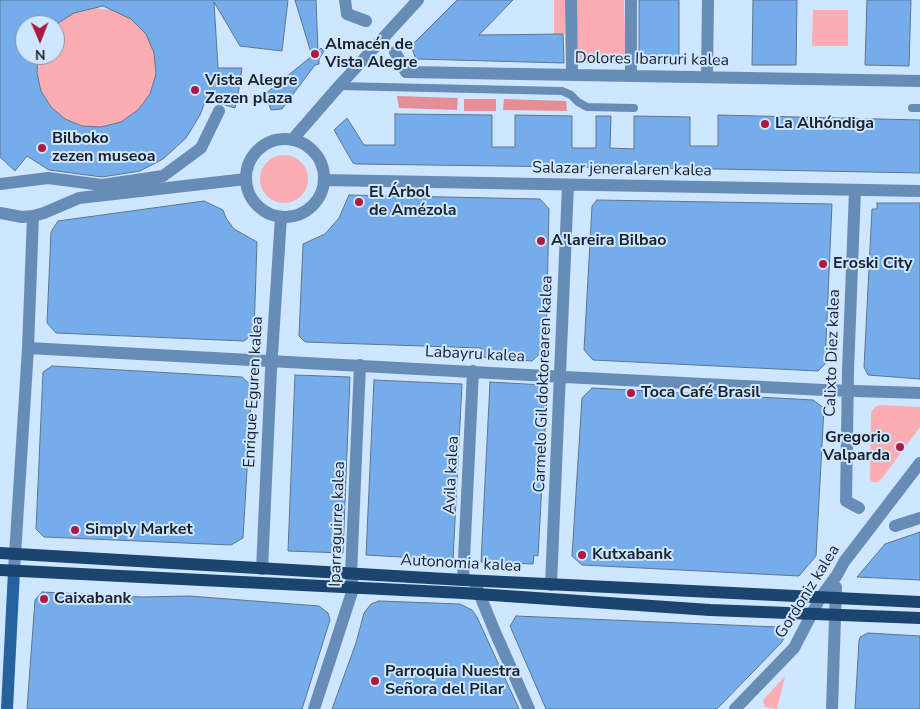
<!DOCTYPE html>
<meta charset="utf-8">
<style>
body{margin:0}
#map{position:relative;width:920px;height:709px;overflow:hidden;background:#cee6ff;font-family:"Nunito Sans",sans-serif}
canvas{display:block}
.north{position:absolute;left:15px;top:15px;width:50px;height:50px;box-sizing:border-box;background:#cee6ff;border:1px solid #8697aa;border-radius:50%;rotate:179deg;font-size:14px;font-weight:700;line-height:20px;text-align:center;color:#19212b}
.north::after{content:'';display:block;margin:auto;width:18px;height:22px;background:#ad1941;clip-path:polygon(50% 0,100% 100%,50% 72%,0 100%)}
</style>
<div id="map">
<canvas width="920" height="709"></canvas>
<div class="north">N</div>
</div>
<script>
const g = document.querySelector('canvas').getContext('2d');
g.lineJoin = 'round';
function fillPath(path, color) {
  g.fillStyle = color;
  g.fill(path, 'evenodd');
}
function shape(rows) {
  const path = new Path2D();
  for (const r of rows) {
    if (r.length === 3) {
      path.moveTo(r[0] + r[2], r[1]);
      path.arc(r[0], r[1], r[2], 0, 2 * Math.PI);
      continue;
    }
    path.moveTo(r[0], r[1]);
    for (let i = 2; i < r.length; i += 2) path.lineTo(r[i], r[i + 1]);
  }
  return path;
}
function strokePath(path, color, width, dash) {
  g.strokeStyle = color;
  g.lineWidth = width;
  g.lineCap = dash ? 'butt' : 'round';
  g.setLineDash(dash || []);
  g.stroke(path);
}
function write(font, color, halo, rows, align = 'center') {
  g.font = font + ' "Nunito Sans",sans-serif';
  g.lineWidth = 4;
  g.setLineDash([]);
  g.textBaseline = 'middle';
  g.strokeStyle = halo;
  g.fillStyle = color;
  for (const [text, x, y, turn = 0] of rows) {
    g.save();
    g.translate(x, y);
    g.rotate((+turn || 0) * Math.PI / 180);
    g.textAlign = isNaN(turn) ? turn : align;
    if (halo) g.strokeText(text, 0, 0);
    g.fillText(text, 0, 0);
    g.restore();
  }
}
const green = shape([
 [554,0,565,0,565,34,554,34],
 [575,0,624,0,626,64,578,63],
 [92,8,113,10,131,19,146,34,154,53,156,73,150,94,138,110,121,122,101,127,82,126,65,119,51,107,41,91,37,73,38,55,55,55,55,25,58,22,74,13],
 [813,10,848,10,848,46,812,46],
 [284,179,24],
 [880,405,920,407,920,427,883,477,878,482,872,482,870,479,871,412,875,407],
 [785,676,777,709,765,707,763,700]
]);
const forest = shape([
 [397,96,458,98,457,110,399,108],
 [464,99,496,99,496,111,464,111],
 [504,99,566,101,567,111,503,110]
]);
const building = shape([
 [0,0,288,0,282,51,240,46,214,2,218,68,242,68,239,89,235,108,206,99,200,115,186,138,163,159,140,171,102,177,49,170,27,156,15,171,0,157,0,0],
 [103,6,131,19,146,34,154,53,156,74,150,94,138,110,121,122,101,127,82,126,65,119,51,107,41,91,37,73,38,55,25,55,25,25,55,25,74,13,103,6],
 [295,0,316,0,318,51,321,48,324,51,319,59,319,64,315,65,282,109,271,110,265,94,312,56,295,0],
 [457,0,513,0,479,35,563,34,564,63,416,59,411,46,457,0],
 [639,0,679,0,679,63,639,63,639,0],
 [753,0,797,0,796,65,752,65,753,0],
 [867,0,911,0,909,66,865,65,867,0],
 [395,114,492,115,492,147,515,147,515,115,572,116,572,148,596,148,596,116,611,116,610,148,634,149,634,116,690,117,690,146,718,146,718,115,920,120,920,173,718,169,356,164,353,163,334,130,347,118,364,145,395,145,395,114],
 [349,195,540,199,549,209,546,348,532,361,481,357,481,348,305,342,299,336,303,244,325,234,339,218,349,195],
 [597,200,832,204,825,364,818,371,593,360,584,350,592,206,597,200],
 [204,201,223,210,226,218,234,229,257,242,254,333,244,341,56,333,47,323,51,232,58,221,204,201],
 [877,203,920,203,920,379,868,375,864,367,872,209,877,209,877,203],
 [52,366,242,377,252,386,243,538,231,545,44,537,36,529,43,372,52,366],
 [295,375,350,377,343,553,288,551,295,375],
 [374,380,462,384,453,560,366,555,374,380],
 [490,382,544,385,543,394,547,394,538,556,534,555,533,564,481,562,490,382],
 [592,388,813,400,824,408,816,556,799,576,582,565,572,556,582,398,592,388],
 [920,532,920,580,857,577,885,544,920,532],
 [42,592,142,597,189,596,319,606,328,613,330,620,302,709,27,709,35,600,42,592],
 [379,601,460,604,472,610,477,617,519,709,332,709,356,643,364,613,371,604,379,601],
 [516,616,777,627,782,631,784,638,781,643,717,709,546,709,510,626,516,616],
 [868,633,920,636,920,709,855,709,859,641,860,637,868,633]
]);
const lane = shape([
 [339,86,562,91,571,95,578,102,587,107,634,108],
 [912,108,920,108]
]);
const street = shape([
 [345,0,347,14,366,21],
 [571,0,572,75],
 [631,0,631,76],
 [395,52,406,72,920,81],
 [707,77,708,0],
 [285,178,39],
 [292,140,339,86,418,0],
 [324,180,920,191],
 [0,184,48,178,102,185,163,176,201,148,219,111],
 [855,190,848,371,846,501,859,508],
 [0,213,22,217,33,216,44,213,79,198,246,179],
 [28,348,584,378,824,390,920,393],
 [895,526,920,518],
 [262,569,271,370,281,217],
 [14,571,28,348,33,216],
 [463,580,473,371],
 [474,581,495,632,529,709],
 [551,585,568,185],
 [314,709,353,589,351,574,360,365],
 [735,709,794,648,820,598,837,575,844,562,920,463],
 [832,709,836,587]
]);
const secondary = shape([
 [7,709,14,571]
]);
const primary = shape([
 [0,553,463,580,920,602],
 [0,570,463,593,710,610,920,618]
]);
const markers = [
 [315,54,5,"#ad1941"],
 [195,90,5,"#ad1941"],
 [765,124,5,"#ad1941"],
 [42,148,5,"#ad1941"],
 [359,202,5,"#ad1941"],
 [541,241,5,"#ad1941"],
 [823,264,5,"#ad1941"],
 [631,393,5,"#ad1941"],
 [900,447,5,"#ad1941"],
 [75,530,5,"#ad1941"],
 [582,555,5,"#ad1941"],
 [44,599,5,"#ad1941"],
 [375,681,5,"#ad1941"]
];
const poiNames = [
 ["Almacén de",325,45],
 ["Vista Alegre",325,63],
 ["Vista Alegre",205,81],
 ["Zezen plaza",205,99],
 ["La Alhóndiga",775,124],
 ["Bilboko",52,139],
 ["zezen museoa",52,157],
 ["El Árbol",369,193],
 ["de Amézola",369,211],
 ["A'lareira Bilbao",551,241],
 ["Eroski City",833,264],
 ["Toca Café Brasil",641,393],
 ["Gregorio",890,438,"right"],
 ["Valparda",890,456,"right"],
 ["Simply Market",85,530],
 ["Kutxabank",592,555],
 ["Caixabank",54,599],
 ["Parroquia Nuestra",385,672],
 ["Señora del Pilar",385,690]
];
const streetNames = [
 ["Dolores Ibarruri kalea",652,60,1],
 ["Salazar jeneralaren kalea",622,170,1],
 ["Calixto Diez kalea",833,353,-88],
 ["Labayru kalea",475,355,3],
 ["Carmelo Gil doktorearen kalea",544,384,-88],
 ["Enrique Eguren kalea",254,392,-87],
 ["Avila kalea",452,475,-87],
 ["Iparraguirre kalea",338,524,-88],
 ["Autonomia kalea",461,564,3],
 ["Gordoniz kalea",808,592,-58]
];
fillPath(green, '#fcacb3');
fillPath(forest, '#e68e97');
fillPath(building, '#74adea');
strokePath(building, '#60748b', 1);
strokePath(lane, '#678db7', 8);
strokePath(street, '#678db7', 12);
strokePath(secondary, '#26639e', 12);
strokePath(primary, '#1b456f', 12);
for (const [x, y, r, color] of markers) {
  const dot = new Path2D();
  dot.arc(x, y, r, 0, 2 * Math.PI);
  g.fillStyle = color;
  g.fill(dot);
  strokePath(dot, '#cee6ff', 2);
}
write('bold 16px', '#19212b', '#cee6ff', poiNames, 'left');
write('16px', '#19212b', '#cee6ff', streetNames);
</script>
